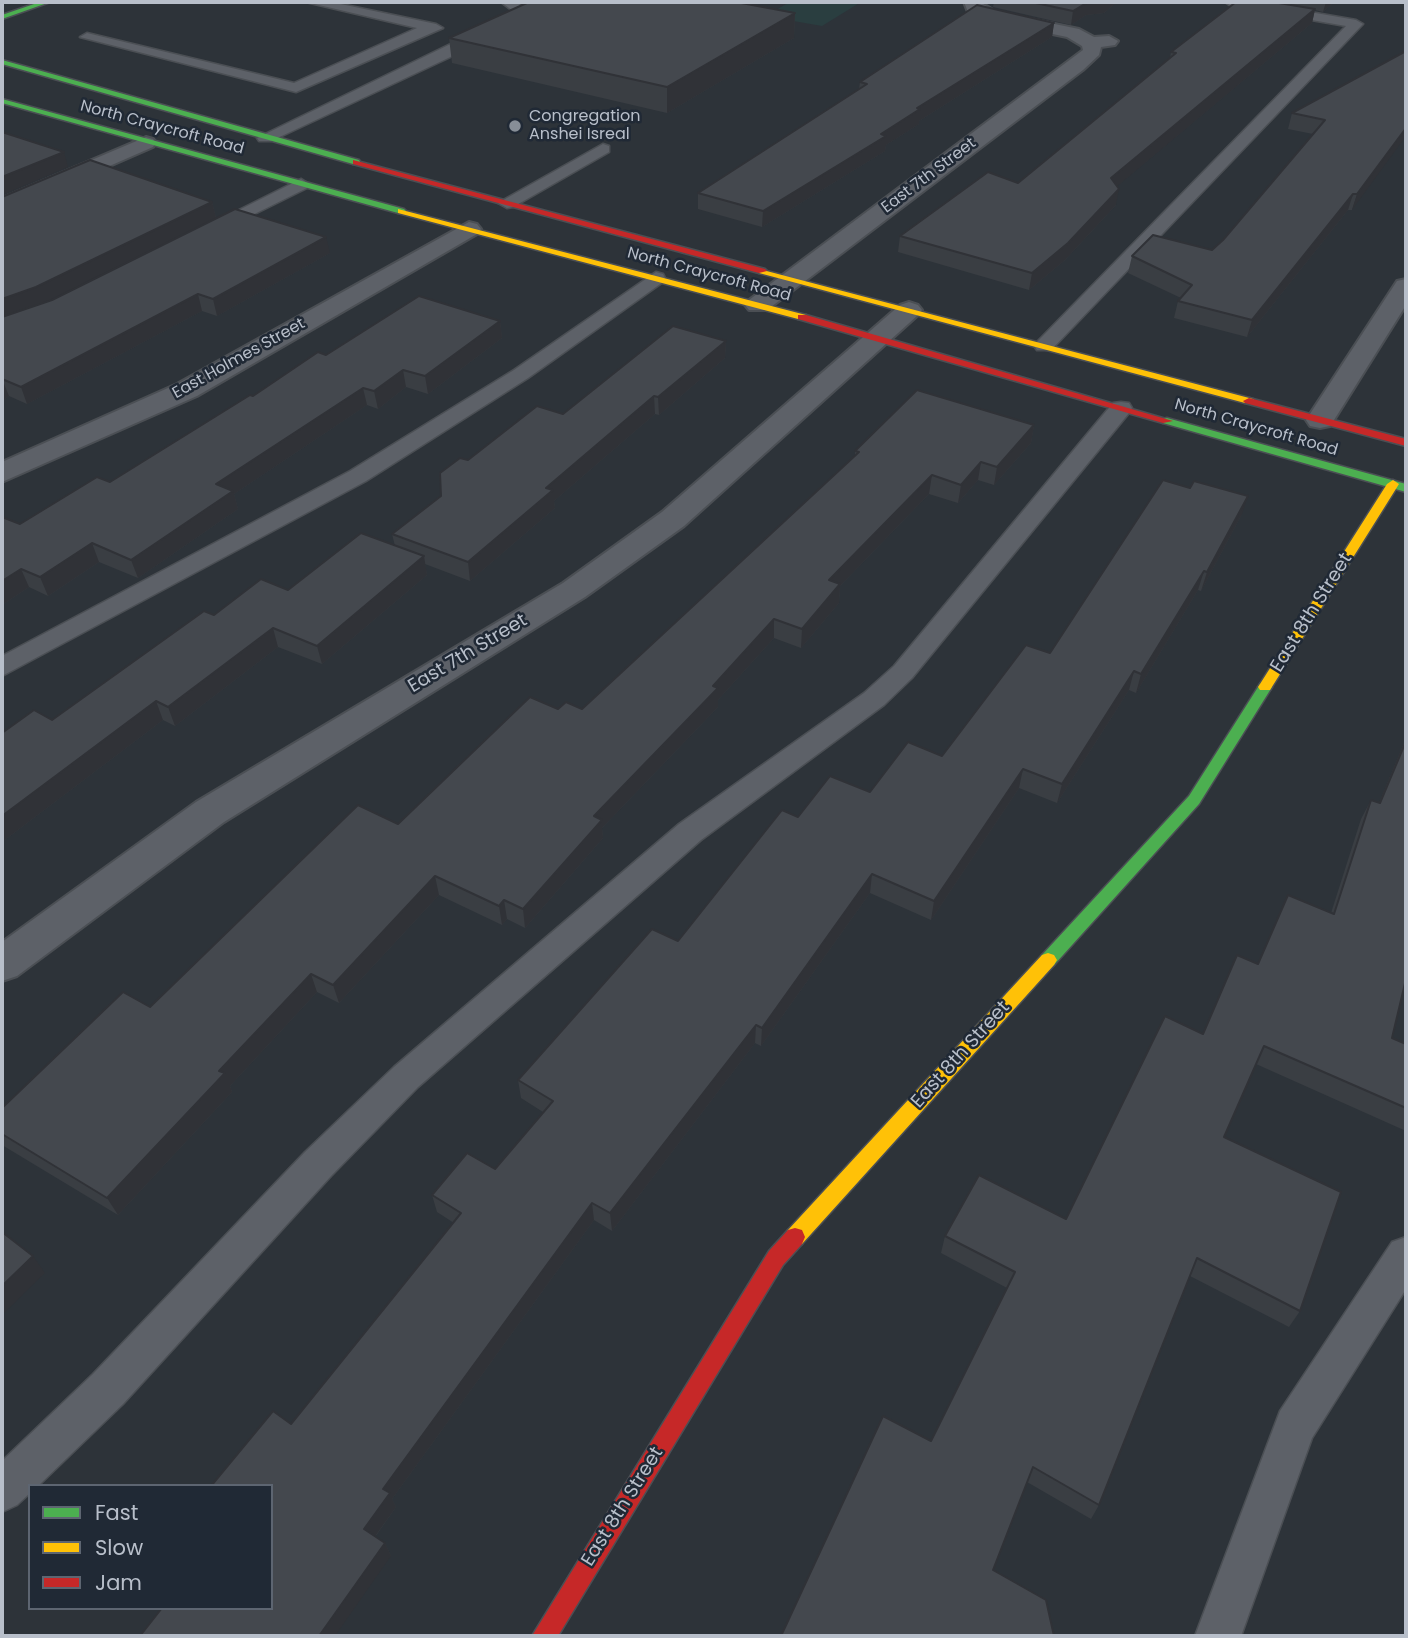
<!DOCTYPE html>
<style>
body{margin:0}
#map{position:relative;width:1408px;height:1638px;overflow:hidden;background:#2d3339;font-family:Poppins,sans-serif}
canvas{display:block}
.frame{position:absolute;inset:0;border:4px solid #b8bfca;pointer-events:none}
.legend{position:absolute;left:28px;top:1484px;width:245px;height:126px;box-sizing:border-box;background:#202935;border:2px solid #5d6571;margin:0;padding:9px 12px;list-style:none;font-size:21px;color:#b8bfca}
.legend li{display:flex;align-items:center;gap:14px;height:35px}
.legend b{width:35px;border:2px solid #5d6571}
</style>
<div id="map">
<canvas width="1408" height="1638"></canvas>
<div class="frame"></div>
<ul class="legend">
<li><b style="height:9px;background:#4caf50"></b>Fast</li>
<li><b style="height:9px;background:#ffc107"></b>Slow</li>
<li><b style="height:9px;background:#c62828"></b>Jam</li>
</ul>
</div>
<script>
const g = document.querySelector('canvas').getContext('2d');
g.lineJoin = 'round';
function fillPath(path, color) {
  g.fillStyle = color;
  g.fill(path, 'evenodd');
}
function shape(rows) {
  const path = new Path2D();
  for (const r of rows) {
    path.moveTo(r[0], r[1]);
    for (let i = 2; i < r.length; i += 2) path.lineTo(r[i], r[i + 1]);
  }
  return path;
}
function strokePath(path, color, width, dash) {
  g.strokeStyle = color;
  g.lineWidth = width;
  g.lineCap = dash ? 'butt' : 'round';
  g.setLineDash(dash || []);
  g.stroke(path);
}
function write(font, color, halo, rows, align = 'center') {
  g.font = font + ' Poppins,sans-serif';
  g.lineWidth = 5;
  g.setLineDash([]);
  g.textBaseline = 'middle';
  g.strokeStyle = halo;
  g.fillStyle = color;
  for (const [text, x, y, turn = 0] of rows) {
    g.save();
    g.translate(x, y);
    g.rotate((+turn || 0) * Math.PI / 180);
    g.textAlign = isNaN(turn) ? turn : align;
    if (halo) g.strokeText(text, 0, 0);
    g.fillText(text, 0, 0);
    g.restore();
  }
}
const green = shape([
 [790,2,861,2,822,26,765,16]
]);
const lane = shape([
 [306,2,331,2,436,24,443,28,296,92,80,37,87,33,294,83,417,28,306,2],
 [501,2,516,2,529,11,512,25,490,33,476,45,271,141,259,141,257,138,502,19,513,11,501,2],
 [1225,2,1252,2,1356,20,1363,24,1051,350,1037,350,1034,346,1037,342,1346,26,1231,6,1225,2],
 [603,144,609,146,609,152,513,207,507,208,498,203,603,144],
 [301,179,309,184,307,188,216,233,204,233,201,229,301,179],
 [656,272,663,274,665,278,663,282,528,378,366,481,2,676,2,656,350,471,514,370,656,272],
 [1121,402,1129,403,1132,408,1129,413,912,678,884,705,701,840,418,1087,331,1176,123,1404,38,1486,30,1486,30,1493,17,1505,2,1512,2,1461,93,1374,305,1152,394,1067,679,824,864,693,894,666,1113,403,1121,402],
 [1406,1237,1406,1289,1312,1438,1241,1636,1195,1636,1280,1411,1392,1242,1406,1237]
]);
const street = shape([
 [964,2,980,2,996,12,1079,29,1094,37,1109,36,1118,41,1115,45,1101,47,1099,55,1083,70,767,310,749,310,745,305,749,300,1083,50,1082,46,1067,37,985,20,968,12,964,2],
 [146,137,153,139,156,143,153,147,2,213,2,198,146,137],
 [469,222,477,224,481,229,477,234,197,396,2,482,2,462,177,384,469,222],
 [1406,279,1406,305,1334,420,1330,426,1320,428,1310,426,1306,420,1397,281,1406,279],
 [909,302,918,305,922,310,918,315,684,526,585,597,224,822,17,976,2,981,2,942,196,802,563,583,662,512,900,305,909,302]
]);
const fast = shape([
 [40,2,50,2,2,19,2,15,40,2],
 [2,60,359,160,360,162,353,164,2,64,2,60],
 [2,99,404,209,406,211,398,213,2,103,2,99],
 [1167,418,1406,484,1406,492,1163,423,1163,419,1167,418],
 [1265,682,1272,687,1199,804,1054,965,1048,967,1042,965,1039,960,1042,955,1189,796,1260,684,1265,682]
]);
const slow = shape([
 [398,209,806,315,807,317,798,319,398,213,398,209],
 [759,269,1253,399,1255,401,1245,403,759,273,759,269],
 [1393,480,1399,484,1270,690,1260,690,1258,687,1260,684,1387,484,1393,480],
 [1048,953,1054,955,1057,960,1054,965,802,1244,795,1246,788,1244,785,1237,788,1230,1042,955,1048,953]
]);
const jam = shape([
 [353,160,765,269,767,271,759,273,353,164,353,160],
 [798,315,806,315,1173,421,1163,423,798,319,798,315],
 [1249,398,1406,439,1406,446,1245,403,1243,401,1249,398],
 [795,1228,802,1230,805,1237,802,1244,783,1265,558,1636,532,1636,769,1251,788,1230,795,1228]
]);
const wall = shape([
 [529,2,746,2,743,3,795,13,794,38,667,113,452,63,449,38],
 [994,2,1117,2,1104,13,1086,15,1071,25,993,7],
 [1236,2,1334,2,1323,12,1315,10,1312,23,1117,186,1116,205,1065,260,1029,290,898,252,900,236,1018,183,1170,58,1171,52],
 [1054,23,1052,37,919,121,919,124,886,145,885,151,762,227,698,209,698,193,859,89,860,82],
 [1406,51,1352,210,1348,210,1247,337,1174,318,1178,301,1181,298,1128,273,1132,256,1212,250,1223,240,1313,134,1288,129,1292,113],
 [2,197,212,202,216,218,45,302,330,253,217,316,202,311,27,404,9,396,2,401],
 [500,321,502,338,428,394,406,387,378,409,367,405,234,494,238,509,138,578,99,562,48,596,29,587,2,605,20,524,110,482,253,396,326,355],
 [726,341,725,358,659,415,655,414,554,501,555,508,470,581,425,564,427,575,322,664,278,647,175,726,163,720,2,842,2,733,52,720,288,590,395,546,392,534,441,496,468,460,563,414],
 [1034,425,1031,443,994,485,978,480,958,503,929,494,840,586,839,603,801,648,774,638,718,700,718,707,602,828,603,838,525,928,507,919,502,925,439,895,339,1003,317,992,230,1086,232,1092,118,1215,2,1145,2,1108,150,1007,398,824,558,709,582,709,855,456,855,451],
 [1242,514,1201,591,1198,590,1136,693,1129,690,1057,803,1019,788,931,920,870,893,761,1046,755,1043,612,1231,594,1220,392,1499,396,1507,375,1537,385,1543,391,1556,271,1608,291,1424,454,1223,437,1212,432,1195,495,1169,543,1112,521,1098,518,1080,678,941,798,817,870,792,942,756,1050,653],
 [1406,738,1406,979,1392,1038,1406,1044,1406,1131,1256,1064,1224,1137,1300,1311,1289,1327,1190,1276,1099,1505,1091,1519,1027,1482,993,1570,781,1636,931,1441,1007,1288,941,1253,945,1236,1066,1219,1203,1034,1257,964,1331,913,1361,819,1371,800,1379,803]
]);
const shadedWall = shape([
 [1088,2,1117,2,1104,13,1086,15,1071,25,1073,11],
 [1326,2,1334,2,1323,12],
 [1315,9,1312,23,1108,194,1111,178],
 [795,13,794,38,667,113,667,87],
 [1054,23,1052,37,919,121,919,124,886,145,885,151,762,227,763,211,881,134,917,108],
 [1406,128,1406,136,1352,210,1357,194],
 [64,152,68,167,2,195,2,177],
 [1119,189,1116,205,1065,260,1029,290,1032,273],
 [1353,194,1348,210,1247,337,1252,320],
 [212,202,216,218,42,304,2,318,2,299],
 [326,237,330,253,217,316,213,299],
 [198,294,202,311,27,404,21,387],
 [500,321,502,338,428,394,425,376],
 [726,341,725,358,659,415,658,397],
 [403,370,406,387,378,409,374,391],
 [2,379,9,396,2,401],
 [363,388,367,405,234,494,238,509,138,578,131,560,216,484],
 [654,396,655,414,554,501,555,508,470,581,468,562,546,488],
 [1034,425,1031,443,994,485,997,467],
 [981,462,978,480,958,503,961,485],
 [932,475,929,494,840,586,839,603,801,648,802,629,829,580],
 [1248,496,1242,514,1201,591,1207,572],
 [92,543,99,562,48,596,40,577],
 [424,556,427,575,322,664,317,646],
 [21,569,29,587,2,605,2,581],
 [1204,571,1198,590,1136,693,1141,674],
 [774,619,774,638,718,700,718,707,602,828,603,838,525,928,523,909,594,816],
 [273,628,278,647,175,726,168,707],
 [1134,671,1129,690,1057,803,1062,784],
 [156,701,163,720,2,842,2,816],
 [1023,769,1019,788,931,920,934,901],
 [872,874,870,893,761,1046,762,1028],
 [435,876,439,895,339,1003,333,985],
 [504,900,507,919,502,925,499,906],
 [311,974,317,992,230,1086,232,1092,118,1215,107,1198,219,1071],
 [756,1025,755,1043,612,1231,610,1213],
 [592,1203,594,1220,392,1499,396,1507,371,1542,364,1529,383,1489],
 [33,1256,45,1273,2,1315,2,1286],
 [385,1543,391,1556,335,1636,319,1636]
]);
const building = shape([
 [529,2,736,2,795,13,667,87,449,38,529,2],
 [1031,2,1088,2,1073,11,1031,2],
 [1236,2,1273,2,1315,9,1111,178,1119,189,1068,243,1032,273,900,236,988,172,1018,183,1176,53,1171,52,1236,2],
 [977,5,1054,23,917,108,920,109,881,134,886,136,763,211,698,193,867,84,860,82,977,5],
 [1406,51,1406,128,1357,194,1353,194,1252,320,1178,301,1192,285,1132,256,1153,235,1212,250,1223,240,1325,120,1292,113,1406,51],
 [2,132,64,152,2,177,2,132],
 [90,160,212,202,36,287,2,299,2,197,90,160],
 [235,209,326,237,213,299,198,294,21,387,2,379,2,317,52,300,235,209],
 [419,296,500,321,425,376,403,370,374,391,363,388,216,484,233,491,131,560,92,543,40,577,21,569,2,581,2,517,20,524,97,477,110,482,250,395,253,396,318,352,326,355,419,296],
 [673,326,726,341,658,397,654,396,546,488,553,490,468,562,392,534,441,496,440,473,460,458,468,460,537,406,563,414,673,326],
 [917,390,1034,425,997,467,981,462,961,485,932,475,829,580,840,584,802,629,774,619,713,686,718,688,594,816,602,820,523,909,504,900,499,906,435,876,333,985,311,974,219,1071,225,1073,107,1198,2,1134,2,1108,123,992,150,1007,358,805,398,824,530,697,558,709,566,702,582,709,859,452,855,451,917,390],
 [1163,480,1190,488,1194,481,1248,496,1207,572,1204,571,1141,674,1134,671,1062,784,1023,769,934,901,872,874,762,1028,756,1025,610,1213,592,1203,383,1489,390,1493,364,1529,385,1543,319,1636,140,1636,162,1608,271,1608,271,1486,211,1486,273,1411,291,1424,461,1213,432,1195,467,1153,495,1169,553,1101,518,1080,652,929,678,941,782,810,798,817,830,776,870,792,908,742,942,756,1026,645,1050,653,1163,480],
 [361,533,424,556,317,646,273,628,168,707,156,701,2,816,2,733,34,710,52,720,204,611,214,615,261,579,288,590,361,533],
 [1406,741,1406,979,1392,1038,1406,1044,1406,1108,1264,1046,1224,1137,1341,1192,1300,1311,1197,1258,1099,1505,1033,1467,993,1570,1046,1600,1054,1636,781,1636,883,1416,931,1441,1015,1272,945,1236,979,1175,1066,1219,1165,1016,1203,1034,1237,955,1258,964,1288,895,1334,914,1371,800,1380,803,1406,741],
 [2,1232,33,1256,2,1286,2,1232]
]);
const markers = [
 [515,126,7,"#878e97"]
];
const farPoinames = [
 ["Congregation",529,117],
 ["Anshei Isreal",529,135]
];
const farStreetnames = [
 ["North Craycroft Road",162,128,15],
 ["East 7th Street",929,176,-37],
 ["North Craycroft Road",709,275,15],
 ["East Holmes Street",239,359,-29],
 ["North Craycroft Road",1256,428,16]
];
const streetNames = [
 ["East 8th Street",1312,613,-58],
 ["East 7th Street",468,654,-31],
 ["East 8th Street",961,1055,-48],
 ["East 8th Street",623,1507,-58]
];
fillPath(green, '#2a3e40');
strokePath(lane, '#4b4f54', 3);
strokePath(street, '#4b4f54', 4);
strokePath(fast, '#4b4f54', 3);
strokePath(slow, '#4b4f54', 3);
strokePath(jam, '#4b4f54', 3);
fillPath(lane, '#5d6168');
fillPath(street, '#5d6168');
fillPath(fast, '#4caf50');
fillPath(slow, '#ffc107');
fillPath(jam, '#c62828');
fillPath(wall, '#3a3e43');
fillPath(shadedWall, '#303237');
fillPath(building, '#44484e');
strokePath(building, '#303237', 2);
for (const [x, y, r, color] of markers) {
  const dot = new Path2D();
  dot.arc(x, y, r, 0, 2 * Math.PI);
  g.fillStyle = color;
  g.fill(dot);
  strokePath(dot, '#202935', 2.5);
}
write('16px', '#b8bfca', '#202935', farPoinames, 'left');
write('16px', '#b8bfca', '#202935', farStreetnames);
write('19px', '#b8bfca', '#202935', streetNames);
</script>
